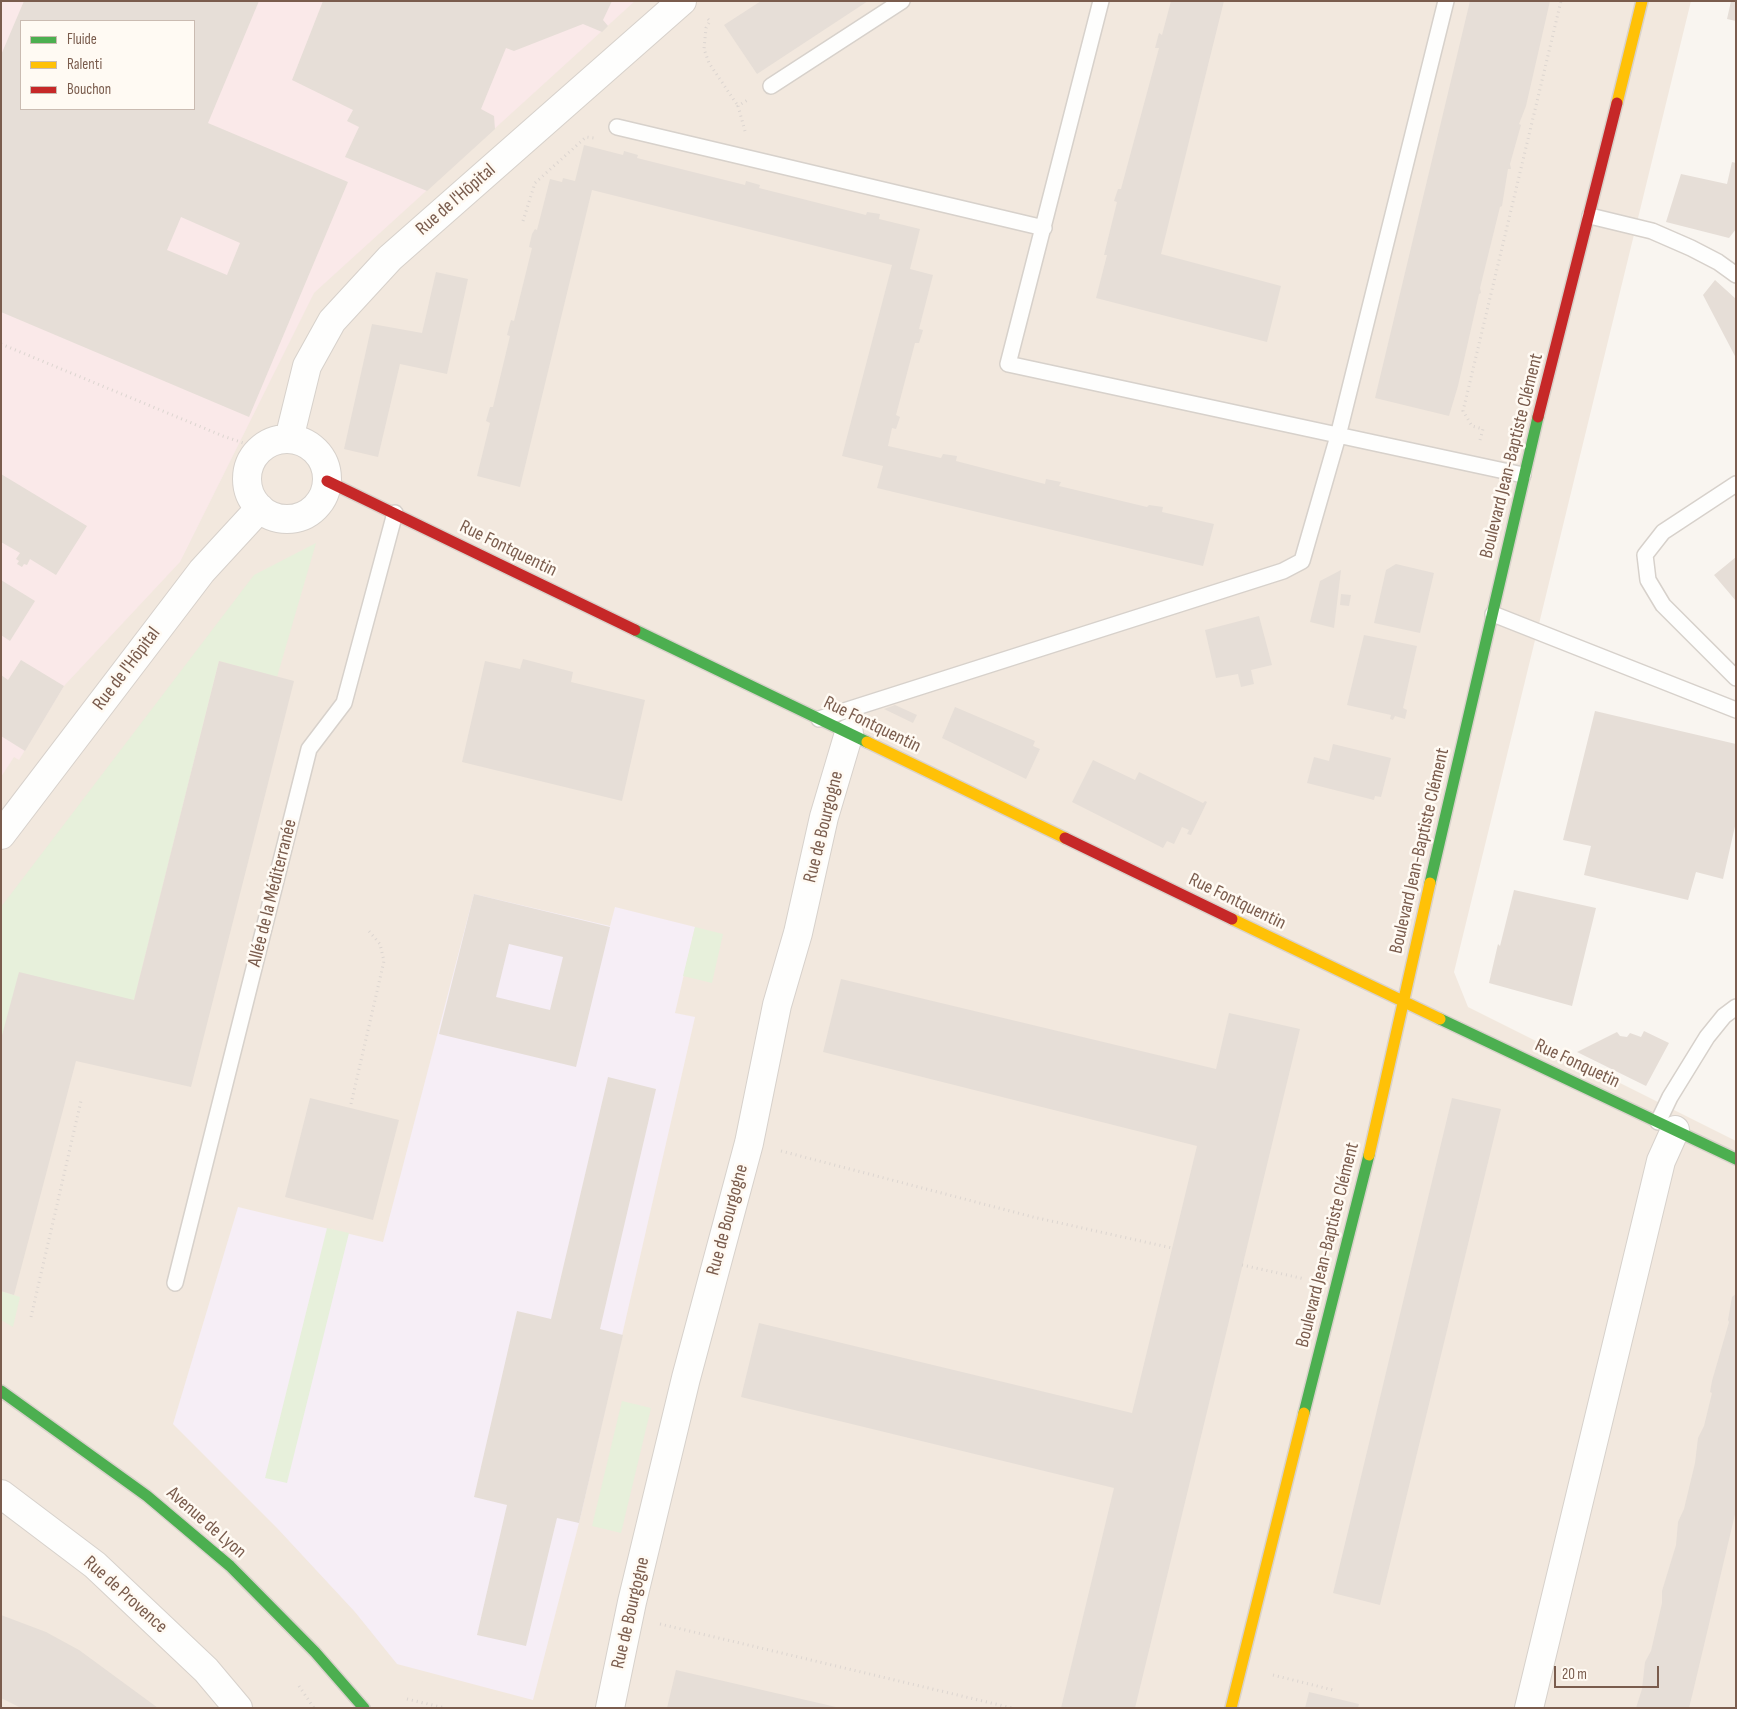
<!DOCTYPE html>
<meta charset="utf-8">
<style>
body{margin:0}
#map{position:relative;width:1737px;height:1709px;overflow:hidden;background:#f9f5f0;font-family:"Sofia Sans Condensed",sans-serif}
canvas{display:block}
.frame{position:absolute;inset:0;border:2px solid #7a5c4d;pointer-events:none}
.legend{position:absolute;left:20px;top:20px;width:175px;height:90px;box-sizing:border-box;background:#fffaf3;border:1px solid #cabbb1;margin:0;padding:6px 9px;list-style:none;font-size:15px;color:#7a5c4d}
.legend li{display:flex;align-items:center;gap:10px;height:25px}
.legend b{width:25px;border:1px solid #cabbb1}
.scale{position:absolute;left:1554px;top:1666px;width:105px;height:22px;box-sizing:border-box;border:2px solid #7a5c4d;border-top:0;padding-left:6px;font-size:15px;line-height:18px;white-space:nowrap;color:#7a5c4d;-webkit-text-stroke:4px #fffaf3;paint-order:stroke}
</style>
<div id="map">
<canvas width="1737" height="1709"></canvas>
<div class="frame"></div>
<ul class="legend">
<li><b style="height:6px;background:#4caf50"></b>Fluide</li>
<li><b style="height:6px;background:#ffc107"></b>Ralenti</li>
<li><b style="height:6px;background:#c62828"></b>Bouchon</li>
</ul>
<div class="scale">20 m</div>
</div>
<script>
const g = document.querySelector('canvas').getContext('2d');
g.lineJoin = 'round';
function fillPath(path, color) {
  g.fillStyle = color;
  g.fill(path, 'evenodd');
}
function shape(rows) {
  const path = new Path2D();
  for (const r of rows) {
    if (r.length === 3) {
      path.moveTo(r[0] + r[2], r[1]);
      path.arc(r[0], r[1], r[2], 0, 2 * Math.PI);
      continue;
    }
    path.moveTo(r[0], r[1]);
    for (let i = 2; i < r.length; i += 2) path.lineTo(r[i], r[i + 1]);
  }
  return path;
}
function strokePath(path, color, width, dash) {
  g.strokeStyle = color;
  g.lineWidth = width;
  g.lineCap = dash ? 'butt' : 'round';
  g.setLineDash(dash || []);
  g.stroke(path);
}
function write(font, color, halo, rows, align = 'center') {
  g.font = font + ' "Sofia Sans Condensed",sans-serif';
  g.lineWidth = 5;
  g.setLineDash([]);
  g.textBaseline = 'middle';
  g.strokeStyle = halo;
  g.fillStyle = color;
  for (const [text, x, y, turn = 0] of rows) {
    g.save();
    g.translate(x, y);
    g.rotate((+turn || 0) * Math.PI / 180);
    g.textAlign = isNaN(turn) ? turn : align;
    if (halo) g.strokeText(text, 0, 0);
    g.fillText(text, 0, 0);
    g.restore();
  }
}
const residential = shape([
 [1,1,1691,1,1454,972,1468,1007,1736,1141,1736,1708,1,1708],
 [21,21,194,21,194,109,21,109]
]);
const education = shape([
 [474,894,610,926,615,907,695,927,675,1013,695,1017,579,1523,533,1700,397,1664,355,1612,277,1528,173,1424,238,1207,383,1242]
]);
const medical = shape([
 [1,1,635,1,314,293,180,562,64,686,19,760,14,757,1,777],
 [21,21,194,21,194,109,21,109]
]);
const green = shape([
 [316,543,277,677,219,661,134,1000,1,1039,1,907,254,575],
 [695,927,723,934,712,983,683,976],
 [327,1228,349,1233,287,1483,265,1478],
 [1,1291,20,1297,13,1327,1,1320],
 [622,1401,651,1408,621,1533,592,1526]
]);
const building = shape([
 [24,1,259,1,208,123,348,182,249,417,1,312,1,55],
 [21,21,194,21,194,109,21,109],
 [181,217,240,243,227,275,167,250],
 [323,1,612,1,603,20,608,26,602,32,583,24,514,51,506,48,481,109,494,116,495,129,427,191,345,157,359,127,347,121,353,110,292,80],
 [761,1,868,1,757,74,724,25],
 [1171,1,1224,1,1161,254,1281,286,1267,342,1096,298,1107,255,1104,255,1117,202,1114,201,1118,189,1121,189,1159,48,1155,48,1159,33,1162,35],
 [1470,1,1550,1,1526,106,1519,124,1521,125,1510,164,1511,169,1508,169,1502,206,1500,207,1480,288,1481,293,1479,294,1458,386,1449,416,1375,398],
 [1731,1,1736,1,1736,21,1727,19],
 [584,145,623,155,624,151,638,155,637,158,745,185,746,181,760,185,759,188,866,215,867,212,880,214,879,219,920,229,910,269,933,275,919,329,923,330,919,343,915,343,896,415,900,417,896,429,892,428,888,446,941,458,943,454,957,456,956,461,1045,484,1046,479,1061,482,1059,486,1147,507,1149,505,1163,507,1162,512,1214,524,1203,566,877,488,883,466,842,456,892,265,592,190,520,487,477,476,490,423,486,421,490,407,493,407,510,336,507,335,511,320,514,321,532,248,529,247,532,234,535,229,537,230,550,179,562,182,563,178,575,181],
 [1732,162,1736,163,1736,229,1729,238,1666,222,1681,174,1727,184],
 [436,272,468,279,447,374,400,364,378,457,344,449,372,324,422,333],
 [1715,280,1736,299,1736,358,1703,295],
 [1,474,87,526,56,575,30,559,27,565,24,564,22,567,17,564,19,561,16,559,20,553,1,542],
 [1736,557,1736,601,1714,575],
 [1396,564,1434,573,1420,633,1374,623,1386,570],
 [1341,570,1334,628,1310,622,1320,581],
 [1,580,35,601,10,641,1,635],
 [1341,594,1351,595,1349,606,1340,605],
 [1259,616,1272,665,1251,670,1254,684,1241,687,1238,674,1216,678,1205,630],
 [1364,635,1417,646,1403,708,1407,710,1405,719,1395,716,1393,720,1390,719,1391,715,1347,705],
 [523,659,573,672,571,682,645,700,622,801,462,762,485,661,520,669],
 [21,660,64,686,25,751,1,736,1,675,8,680],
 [219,661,294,681,191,1087,76,1061,14,1295,1,1291,1,1039,19,972,134,1000],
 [895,705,917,715,913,723,884,709],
 [955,707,1035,741,1033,746,1040,749,1026,779,942,738],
 [1595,711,1736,744,1736,822,1723,879,1696,872,1688,900,1584,875,1591,846,1563,840],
 [1333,744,1391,758,1381,797,1375,796,1374,800,1307,783,1314,757,1329,761],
 [1093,760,1135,780,1139,772,1203,803,1205,801,1207,802,1191,835,1187,834,1189,830,1182,827,1174,844,1167,841,1163,848,1072,802],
 [1514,890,1596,908,1572,1006,1489,983,1498,944,1500,946],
 [474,894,610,927,576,1067,439,1034],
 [509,944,563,957,550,1010,496,997],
 [841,979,1216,1069,1229,1013,1300,1029,1135,1708,1061,1708,1114,1488,741,1397,759,1323,1132,1413,1197,1146,823,1052],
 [1644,1031,1669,1043,1646,1086,1577,1052,1617,1032,1620,1036,1627,1037,1630,1033,1641,1037],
 [608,1077,656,1089,600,1329,623,1335,579,1523,557,1518,526,1646,477,1635,507,1505,474,1497,517,1311,551,1319],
 [310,1098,399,1120,373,1220,285,1197],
 [1452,1098,1501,1109,1380,1605,1333,1593],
 [1736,1294,1736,1510,1692,1696,1689,1708,1636,1708,1642,1689,1645,1662,1651,1651,1662,1603,1662,1591,1676,1545,1678,1522,1684,1509,1695,1463,1698,1438,1704,1426,1712,1393,1710,1392,1712,1381,1729,1322,1728,1320,1732,1297],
 [1,1615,46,1632,79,1650,158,1708,21,1708,1,1698],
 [676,1670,836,1707,836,1708,667,1708],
 [1309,1692,1359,1704,1358,1708,1305,1708]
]);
const path = shape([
 [708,19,710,21,706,28,704,49,709,63,738,106],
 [745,131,738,106,749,99],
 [523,221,535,183,586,137,594,138],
 [1,344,223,436,258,448],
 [1480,440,1483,429,1472,426,1463,411,1561,1],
 [351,1104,384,961,380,944,368,930],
 [781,1151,1033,1217,1172,1248],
 [1242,1265,1305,1279],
 [31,1317,81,1101],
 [660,1624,1012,1708],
 [1273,1675,1333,1690],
 [299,1686,314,1708],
 [407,1699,445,1708]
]);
const lane = shape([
 [1101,1,1008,364,1523,475],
 [771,86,902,1],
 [617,127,1044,228],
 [1590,216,1652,231,1691,248,1718,262,1736,275],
 [1736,484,1663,532,1645,555,1648,580,1663,605,1736,678],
 [1493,614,1736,710],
 [819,719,1283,571,1302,561,1338,436,1446,1],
 [1658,1122,1670,1097,1707,1037,1724,1016,1736,1007],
 [175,1283,309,749,344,703,395,513]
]);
const street = shape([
 [289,439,307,366,332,321,390,258,682,1],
 [287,479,40],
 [1,835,202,571,260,508],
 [1,1494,95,1565,206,1670,238,1708],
 [610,1708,632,1602,686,1378,749,1143,777,1005,798,933,824,817,849,733],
 [1529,1708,1661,1161,1675,1130]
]);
const fast = shape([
 [635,630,867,742],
 [1430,883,1538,417],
 [1440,1019,1736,1159],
 [1,1391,147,1496,230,1566,315,1652,364,1708],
 [1304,1413,1369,1155]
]);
const slow = shape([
 [1617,103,1642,1],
 [867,742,1065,838],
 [1232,919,1440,1019],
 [1369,1155,1430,883],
 [1231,1708,1304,1413]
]);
const jam = shape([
 [1538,417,1617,103],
 [327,481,635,630],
 [1065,838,1232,919]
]);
const streetNames = [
 ["Rue de l'Hôpital",456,200,-41],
 ["Boulevard Jean-Baptiste Clément",1512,456,-76],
 ["Rue Fontquentin",508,549,26],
 ["Rue de l'Hôpital",127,669,-53],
 ["Rue Fontquentin",872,725,26],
 ["Rue de Bourgogne",824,827,-76],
 ["Boulevard Jean-Baptiste Clément",1420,851,-77],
 ["Allée de la Méditerranée",273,893,-76],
 ["Rue Fontquentin",1237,902,26],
 ["Rue Fonquetin",1577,1064,25],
 ["Rue de Bourgogne",728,1220,-75],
 ["Boulevard Jean-Baptiste Clément",1328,1245,-76],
 ["Avenue de Lyon",206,1523,41],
 ["Rue de Provence",125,1595,42],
 ["Rue de Bourgogne",631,1613,-77]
];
fillPath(residential, '#f2e8de');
fillPath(education, '#f6eef6');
fillPath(medical, '#fae9e9');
fillPath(green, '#e7f0db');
fillPath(building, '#e6ded7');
strokePath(lane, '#d7d1cb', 18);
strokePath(street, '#d7d1cb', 30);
strokePath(fast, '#d9d2cb', 14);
strokePath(slow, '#d9d2cb', 14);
strokePath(jam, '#d9d2cb', 14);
strokePath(path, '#dcd5d0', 3, [1, 4]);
strokePath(lane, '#fefefd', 15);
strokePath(street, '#fefefd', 28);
strokePath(fast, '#4caf50', 11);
strokePath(slow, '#ffc107', 11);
strokePath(jam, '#c62828', 11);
write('19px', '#7a5c4d', '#fffaf3', streetNames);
</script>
